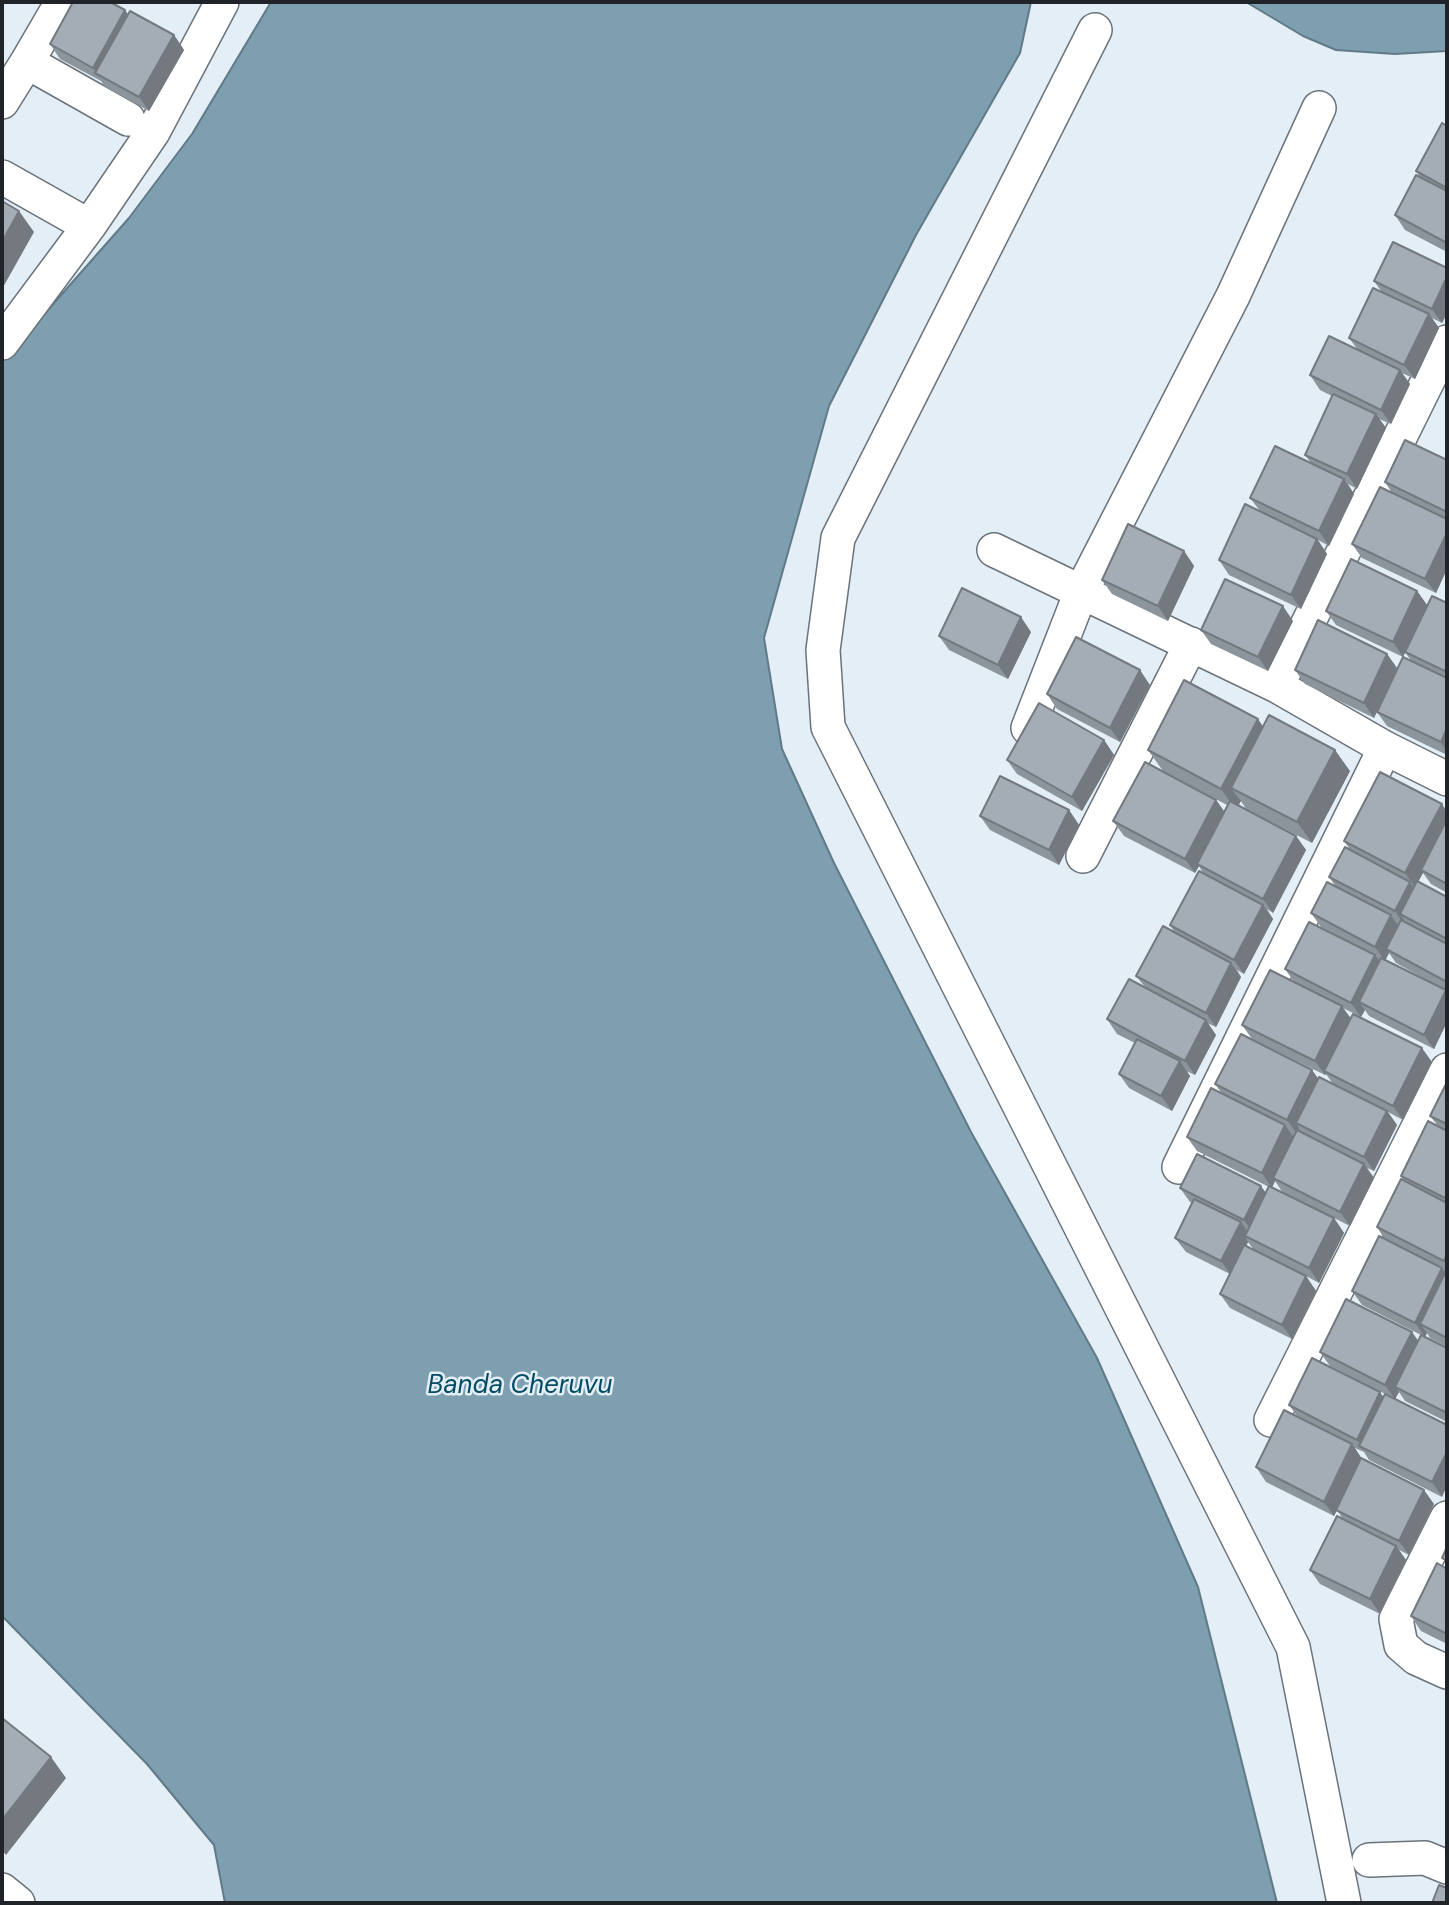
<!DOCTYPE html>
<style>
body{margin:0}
#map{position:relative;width:1449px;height:1905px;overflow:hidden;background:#e4eef6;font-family:"DM Sans",sans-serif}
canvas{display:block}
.frame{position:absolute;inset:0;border:4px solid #202327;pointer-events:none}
</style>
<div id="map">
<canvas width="1449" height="1905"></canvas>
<div class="frame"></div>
</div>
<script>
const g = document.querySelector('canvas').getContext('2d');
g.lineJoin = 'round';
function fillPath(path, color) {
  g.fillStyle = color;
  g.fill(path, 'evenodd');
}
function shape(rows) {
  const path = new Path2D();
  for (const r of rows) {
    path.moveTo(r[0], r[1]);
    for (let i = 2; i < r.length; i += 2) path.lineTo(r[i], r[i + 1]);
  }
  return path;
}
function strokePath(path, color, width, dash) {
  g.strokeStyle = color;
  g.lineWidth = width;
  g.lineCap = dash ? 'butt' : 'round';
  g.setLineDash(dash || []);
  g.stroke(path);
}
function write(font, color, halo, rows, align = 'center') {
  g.font = font + ' "DM Sans",sans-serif';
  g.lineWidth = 5;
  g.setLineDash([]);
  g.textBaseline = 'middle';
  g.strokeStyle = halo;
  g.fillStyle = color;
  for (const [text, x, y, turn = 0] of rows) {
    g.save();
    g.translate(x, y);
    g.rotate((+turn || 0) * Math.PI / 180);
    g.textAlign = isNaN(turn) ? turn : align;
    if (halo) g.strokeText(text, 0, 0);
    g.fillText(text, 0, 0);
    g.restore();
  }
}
const water = shape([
 [271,2,1031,2,1020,53,916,235,829,406,764,638,782,749,834,863,971,1132,1097,1358,1198,1587,1277,1903,225,1903,214,1845,147,1764,2,1616,2,362,129,218,192,134,271,2],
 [1246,2,1447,2,1447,51,1395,54,1336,50,1303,36,1246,2]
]);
const minor = shape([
 [62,2,27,62,128,119],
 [1095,30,838,538,823,650,828,727,1293,1647,1344,1903],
 [2,102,27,62],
 [2,177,89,226],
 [2,343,89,226,153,132,222,2],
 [994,550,1277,686,1385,748,1447,779],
 [1277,686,1447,342],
 [1028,728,1081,592,1233,296,1319,108],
 [1083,856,1191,644],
 [1179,1167,1385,748],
 [1271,1420,1447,1070],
 [1447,1518,1396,1619,1401,1645,1416,1658,1447,1672],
 [1369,1860,1425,1858,1447,1867],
 [2,1890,18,1903]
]);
const wall = shape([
 [125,10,128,15,174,35,184,50,149,111,105,87,101,81,60,59,50,44],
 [1447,126,1447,252,1405,230,1395,215,1420,177,1416,171],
 [1447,268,1447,313,1442,323,1432,318,1439,328,1415,379,1402,373,1410,384,1391,424,1379,419,1386,428,1357,489,1348,484,1354,494,1329,546,1318,540,1327,554,1301,609,1229,575,1219,560,1260,511,1250,498,1311,463,1305,455,1332,396,1320,390,1310,375,1358,350,1349,338,1381,291,1374,281],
 [1447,460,1447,569,1436,593,1362,558,1352,544,1392,493,1385,482],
 [1184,551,1194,566,1168,621,1112,594,1102,580],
 [1417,591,1427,605,1403,657,1336,625,1326,611],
 [1447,603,1447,755,1387,726,1377,712,1412,662,1405,652],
 [1293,621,1268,671,1211,644,1201,630],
 [1031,632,1008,679,949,650,939,636],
 [1387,654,1397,668,1374,718,1305,684,1295,670],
 [1150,685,1120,742,1057,709,1047,694],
 [1263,727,1350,771,1312,843,1246,809,1241,801,1238,805,1296,836,1306,850,1273,913,1267,909,1273,919,1244,974,1237,970,1241,977,1216,1027,1207,1023,1216,1035,1195,1075,1186,1071,1190,1076,1172,1111,1129,1088,1119,1074,1135,1043,1117,1034,1107,1019,1145,987,1136,976,1175,933,1170,925,1203,873,1199,866,1195,873,1124,836,1113,821,1216,800,1224,811,1227,805,1163,771,1148,750],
 [1104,740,1114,755,1082,811,1017,774,1007,760],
 [1069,810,1079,825,1059,865,990,830,980,816],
 [1447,812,1447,893,1431,884,1423,873,1418,882,1447,897,1447,991,1396,963,1389,953,1385,960,1446,990,1447,992,1447,1022,1434,1049,1369,1016,1365,1010,1361,1017,1343,1008,1351,1018,1432,1062,1403,1120,1388,1112,1397,1125,1374,1171,1367,1168,1374,1178,1350,1226,1334,1218,1344,1233,1319,1283,1306,1276,1316,1291,1292,1339,1230,1308,1220,1294,1230,1274,1186,1252,1175,1238,1192,1203,1190,1202,1180,1188,1266,1193,1269,1187,1197,1151,1187,1137,1222,1094,1215,1084,1312,1070,1318,1079,1333,1084,1326,1074,1325,1075,1252,1039,1242,1025,1294,982,1285,969,1351,943,1321,927,1311,913,1336,887,1329,877,1351,851,1344,841],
 [1275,1181,1283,1193,1272,1187],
 [1248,1242,1254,1250,1246,1246],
 [1447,1082,1447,1347,1430,1338,1427,1333,1425,1337,1447,1348,1447,1422,1405,1401,1399,1392,1395,1399,1330,1366,1320,1352,1418,1341,1421,1335,1362,1305,1352,1291,1385,1240,1377,1227,1405,1182,1401,1176,1438,1126,1430,1116],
 [1380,1392,1442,1497,1369,1460,1364,1452,1355,1448,1362,1459,1434,1504,1409,1555,1399,1550,1406,1560,1380,1614,1320,1584,1310,1570,1343,1519,1337,1510,1334,1516,1266,1482,1256,1467,1297,1416,1289,1405],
 [1447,1569,1447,1644,1421,1631,1411,1616]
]);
const shadedWall = shape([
 [125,10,135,24,97,74,93,68],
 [174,35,184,50,149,111,139,97],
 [19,211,34,232,2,289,2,242],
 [1447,277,1447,313,1442,323,1432,309],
 [1429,314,1439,328,1415,379,1404,365],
 [1400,370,1410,384,1391,424,1381,410],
 [1376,414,1386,428,1357,489,1347,474],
 [1344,479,1354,494,1329,546,1319,531],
 [1447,533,1447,569,1436,593,1425,579],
 [1317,539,1327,554,1301,609,1291,595],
 [1184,551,1194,566,1168,621,1158,606],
 [1417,591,1427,605,1403,657,1393,642],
 [1283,606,1293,621,1268,671,1258,657],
 [1021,617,1031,632,1008,679,998,665],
 [1387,654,1397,668,1374,718,1364,703],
 [1140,670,1150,685,1120,742,1110,728],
 [1258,719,1272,740,1231,788,1241,801,1236,810,1221,789],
 [1447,728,1447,752,1441,742],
 [1104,740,1114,755,1082,811,1072,797],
 [1335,750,1350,771,1312,843,1297,822],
 [1216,800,1226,814,1197,864,1199,866,1195,873,1185,859],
 [1442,804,1447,812,1447,827,1421,870,1423,873,1415,887,1405,873],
 [1069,810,1079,825,1059,865,1049,850],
 [1296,836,1306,850,1273,913,1263,899],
 [1410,882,1420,896,1400,914,1406,923,1405,926,1395,911],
 [1263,905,1273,919,1244,974,1234,960],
 [1391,915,1401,930,1386,949,1389,953,1385,961,1375,947],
 [1375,955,1385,969,1359,1002,1365,1010,1361,1017,1351,1003],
 [1231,963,1241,977,1216,1027,1206,1013],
 [1446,990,1447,992,1447,1022,1434,1049,1424,1035],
 [1342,1006,1352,1021,1324,1071,1326,1074,1325,1075,1315,1061],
 [1206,1020,1216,1035,1195,1075,1185,1061],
 [1422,1048,1432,1062,1403,1120,1393,1106],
 [1180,1061,1190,1076,1172,1111,1161,1096],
 [1312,1070,1322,1084,1296,1123,1299,1128,1297,1134,1287,1120],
 [1387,1111,1397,1125,1374,1171,1364,1157],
 [1285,1125,1295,1139,1273,1178,1275,1181,1272,1188,1262,1173],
 [1364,1164,1374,1178,1350,1226,1340,1212],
 [1261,1186,1271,1200,1254,1234,1244,1220],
 [1334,1218,1344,1233,1319,1283,1309,1268],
 [1241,1222,1251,1237,1245,1236,1248,1242,1231,1275,1221,1261],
 [1447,1254,1447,1266,1444,1261],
 [1442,1268,1447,1275,1420,1324,1427,1333,1425,1337,1415,1323],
 [1306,1276,1316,1291,1292,1339,1282,1325],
 [1412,1332,1422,1346,1395,1387,1399,1392,1395,1399,1385,1385],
 [1380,1392,1390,1407,1362,1447,1357,1440],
 [1352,1444,1362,1459,1334,1516,1324,1502],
 [1447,1452,1447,1486,1442,1497,1432,1482],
 [1424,1490,1434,1504,1409,1555,1399,1541],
 [1396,1546,1406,1560,1380,1614,1370,1599],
 [51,1757,66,1778,6,1855,2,1850,2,1820]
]);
const building = shape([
 [73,2,110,2,125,10,93,68,50,44,73,2],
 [130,11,174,35,139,97,95,73,130,11],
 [1442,123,1447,126,1447,188,1416,171,1442,123],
 [1416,175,1447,191,1447,243,1395,215,1416,175],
 [2,201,19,211,2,242,2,201],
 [1393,242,1447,268,1447,277,1432,309,1374,281,1393,242],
 [1373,288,1429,314,1404,365,1349,338,1373,288],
 [1329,336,1400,370,1381,410,1310,375,1329,336],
 [1333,394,1376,414,1347,474,1305,455,1333,394],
 [1405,440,1447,460,1447,512,1385,482,1405,440],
 [1275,446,1344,479,1319,531,1250,498,1275,446],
 [1380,487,1447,519,1447,533,1425,579,1352,544,1380,487],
 [1245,504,1317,539,1291,595,1219,560,1245,504],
 [1128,524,1184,551,1158,606,1102,580,1128,524],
 [1351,559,1417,591,1393,642,1326,611,1351,559],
 [1225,579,1283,606,1258,657,1201,630,1225,579],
 [962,588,1021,617,998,665,939,636,962,588],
 [1432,596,1447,603,1447,672,1405,652,1432,596],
 [1318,620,1387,654,1364,703,1295,670,1318,620],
 [1076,637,1140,670,1110,728,1047,694,1076,637],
 [1403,657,1447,678,1447,728,1441,742,1377,712,1403,657],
 [1184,680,1258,719,1221,789,1148,750,1184,680],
 [1039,703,1104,740,1072,797,1007,760,1039,703],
 [1269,715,1335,750,1297,822,1231,788,1269,715],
 [1145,762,1216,800,1185,859,1113,821,1145,762],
 [1380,772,1442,804,1405,873,1344,841,1380,772],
 [1000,776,1069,810,1049,850,980,816,1000,776],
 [1230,801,1296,836,1263,899,1197,864,1230,801],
 [1446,821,1447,822,1447,884,1421,870,1446,821],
 [1345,847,1410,882,1395,911,1329,877,1345,847],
 [1199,871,1263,905,1234,960,1170,925,1199,871],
 [1417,881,1447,897,1447,939,1400,914,1417,881],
 [1327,882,1391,915,1375,947,1311,913,1327,882],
 [1401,920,1447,944,1447,982,1386,949,1401,920],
 [1309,922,1375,955,1351,1003,1285,969,1309,922],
 [1163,926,1231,963,1206,1013,1136,976,1163,926],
 [1381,958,1446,990,1424,1035,1359,1002,1381,958],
 [1270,970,1342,1006,1315,1061,1242,1025,1270,970],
 [1129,979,1206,1020,1185,1061,1107,1019,1129,979],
 [1353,1014,1422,1048,1393,1106,1324,1071,1353,1014],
 [1241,1034,1312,1070,1287,1120,1215,1084,1241,1034],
 [1137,1039,1180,1061,1161,1096,1119,1074,1137,1039],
 [1319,1077,1387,1111,1364,1157,1296,1123,1319,1077],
 [1447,1082,1447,1124,1430,1116,1447,1082],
 [1211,1088,1285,1125,1262,1173,1187,1137,1211,1088],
 [1428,1121,1447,1131,1447,1199,1401,1176,1428,1121],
 [1297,1130,1364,1164,1340,1212,1273,1178,1297,1130],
 [1197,1154,1261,1186,1244,1220,1180,1188,1197,1154],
 [1401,1179,1447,1203,1447,1254,1444,1261,1377,1227,1401,1179],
 [1269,1186,1334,1218,1309,1268,1245,1236,1269,1186],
 [1194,1199,1241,1222,1221,1261,1175,1238,1194,1199],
 [1379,1236,1442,1268,1415,1323,1352,1291,1379,1236],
 [1244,1245,1306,1276,1282,1325,1220,1294,1244,1245],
 [1447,1269,1447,1338,1420,1324,1447,1269],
 [1346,1299,1412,1332,1385,1385,1320,1352,1346,1299],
 [1421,1335,1447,1348,1447,1413,1395,1387,1421,1335],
 [1312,1358,1380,1392,1357,1440,1289,1405,1312,1358],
 [1385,1394,1447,1425,1447,1452,1432,1482,1359,1446,1385,1394],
 [1284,1410,1352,1444,1324,1502,1256,1467,1284,1410],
 [1361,1458,1424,1490,1399,1541,1336,1510,1361,1458],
 [1337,1516,1396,1546,1370,1599,1310,1570,1337,1516],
 [1447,1547,1447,1561,1442,1558,1447,1547],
 [1437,1563,1447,1569,1447,1634,1411,1616,1437,1563],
 [2,1718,51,1757,2,1820,2,1718],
 [1439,1885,1447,1888,1447,1903,1432,1903,1439,1885]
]);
const waterNames = [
 ["Banda Cheruvu",520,1386]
];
fillPath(water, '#7d9fb0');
strokePath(water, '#617a87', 2);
strokePath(minor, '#6b737a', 36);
strokePath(minor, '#fff', 33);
fillPath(wall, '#8d959c');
fillPath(shadedWall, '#73797f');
fillPath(building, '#a4adb5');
strokePath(building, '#73797f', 2);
write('italic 26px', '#024b64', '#e4eef6', waterNames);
</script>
